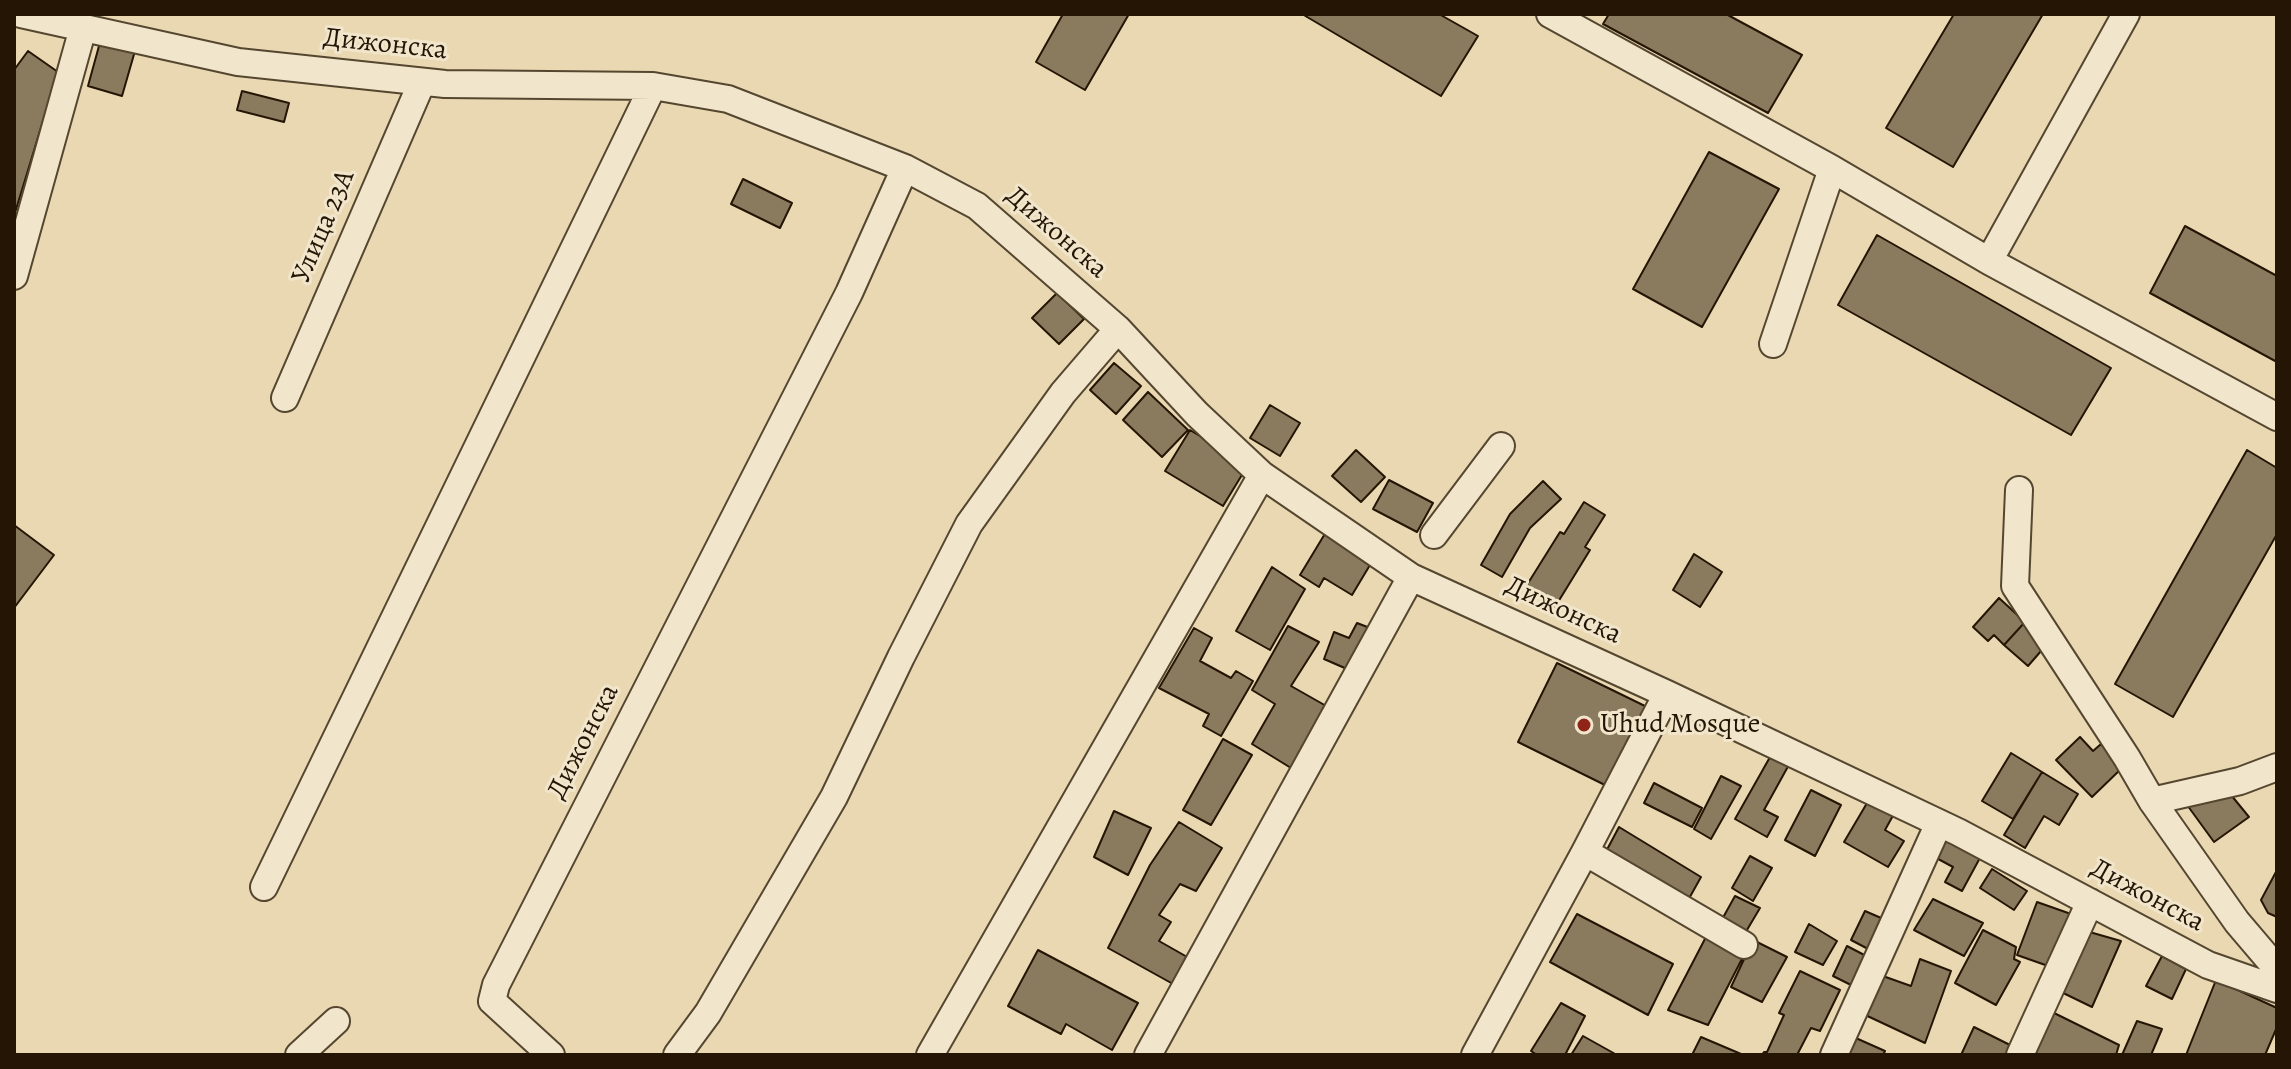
<!DOCTYPE html>
<meta charset="utf-8">
<style>
body{margin:0}
#map{position:relative;width:2291px;height:1069px;overflow:hidden;background:#e9d8b1;font-family:Alegreya,serif}
canvas{display:block}
.frame{position:absolute;inset:0;border:16px solid #241505;pointer-events:none}
</style>
<div id="map">
<canvas width="2291" height="1069"></canvas>
<div class="frame"></div>
</div>
<script>
const g = document.querySelector('canvas').getContext('2d');
g.lineJoin = 'round';
function fillPath(path, color) {
  g.fillStyle = color;
  g.fill(path, 'evenodd');
}
function shape(rows) {
  const path = new Path2D();
  for (const r of rows) {
    path.moveTo(r[0], r[1]);
    for (let i = 2; i < r.length; i += 2) path.lineTo(r[i], r[i + 1]);
  }
  return path;
}
function strokePath(path, color, width, dash) {
  g.strokeStyle = color;
  g.lineWidth = width;
  g.lineCap = dash ? 'butt' : 'round';
  g.setLineDash(dash || []);
  g.stroke(path);
}
function write(font, color, halo, rows, align = 'center') {
  g.font = font + ' Alegreya,serif';
  g.lineWidth = 6;
  g.setLineDash([]);
  g.textBaseline = 'middle';
  g.strokeStyle = halo;
  g.fillStyle = color;
  for (const [text, x, y, turn = 0] of rows) {
    g.save();
    g.translate(x, y);
    g.rotate((+turn || 0) * Math.PI / 180);
    g.textAlign = isNaN(turn) ? turn : align;
    if (halo) g.strokeText(text, 0, 0);
    g.fillText(text, 0, 0);
    g.restore();
  }
}
const building = shape([
 [1063,14,1129,14,1085,90,1036,62,1063,14],
 [1302,14,1439,14,1478,36,1441,96,1302,14],
 [1609,14,1726,14,1802,55,1768,113,1603,24,1609,14],
 [1954,14,2043,14,1953,167,1886,128,1954,14],
 [102,35,137,44,122,96,88,86,102,35],
 [28,51,58,72,14,216,14,70,28,51],
 [242,91,289,103,284,122,237,110,242,91],
 [1709,152,1779,189,1702,327,1633,289,1709,152],
 [743,179,792,203,780,228,731,204,743,179],
 [2185,226,2277,276,2277,362,2150,293,2185,226],
 [1877,235,2111,368,2071,435,1838,305,1877,235],
 [1057,293,1084,319,1059,344,1032,318,1057,293],
 [1114,363,1141,386,1116,414,1090,390,1114,363],
 [1148,392,1188,430,1162,457,1123,420,1148,392],
 [1270,405,1300,423,1280,456,1250,438,1270,405],
 [1190,430,1248,465,1223,506,1165,471,1190,430],
 [1356,450,1385,477,1361,502,1332,476,1356,450],
 [2247,450,2277,468,2277,534,2173,717,2115,684,2247,450],
 [1389,480,1433,503,1417,532,1373,509,1389,480],
 [1543,481,1561,499,1530,528,1502,577,1481,565,1510,514,1543,481],
 [1584,502,1605,515,1585,547,1590,550,1555,607,1525,588,1560,532,1564,534,1584,502],
 [14,525,54,555,14,608,14,525],
 [1326,532,1373,560,1352,595,1324,578,1319,587,1300,575,1326,532],
 [1694,554,1722,572,1700,607,1673,590,1694,554],
 [1272,567,1305,589,1270,650,1236,631,1272,567],
 [1999,598,2025,622,2004,645,1994,635,1988,641,1973,627,1999,598],
 [2025,622,2048,643,2028,666,2004,645,2025,622],
 [1357,623,1370,628,1347,669,1324,659,1334,632,1349,638,1357,623],
 [1288,626,1319,642,1291,686,1328,707,1291,768,1252,744,1275,704,1252,690,1288,626],
 [1194,628,1212,638,1200,661,1231,678,1236,671,1253,681,1221,736,1203,726,1209,714,1159,688,1194,628],
 [1557,663,1649,708,1609,787,1518,742,1557,663],
 [2080,737,2093,751,2101,744,2123,767,2092,797,2056,760,2080,737],
 [1223,739,1252,755,1211,825,1183,810,1223,739],
 [1774,750,1791,761,1764,810,1778,817,1767,837,1735,819,1774,750],
 [2011,753,2042,772,2013,819,1982,801,2011,753],
 [2042,772,2078,794,2059,825,2044,816,2025,848,2004,835,2042,772],
 [1721,776,1741,786,1711,839,1694,829,1721,776],
 [1654,783,1702,808,1692,827,1644,803,1654,783],
 [1811,790,1841,805,1815,856,1785,840,1811,790],
 [2227,790,2249,817,2214,842,2182,798,2227,790],
 [1870,798,1895,812,1885,830,1904,841,1888,867,1844,842,1870,798],
 [1114,811,1151,828,1128,875,1094,857,1114,811],
 [1179,822,1222,848,1196,891,1180,884,1159,915,1171,922,1159,941,1189,958,1173,984,1108,948,1150,865,1179,822],
 [1619,827,1701,877,1686,904,1602,859,1619,827],
 [1940,834,1981,856,1962,891,1945,882,1953,867,1929,854,1940,834],
 [1750,856,1772,868,1753,901,1732,888,1750,856],
 [1992,869,2027,891,2014,910,1980,888,1992,869],
 [2277,870,2277,917,2268,913,2261,900,2277,870],
 [1735,896,1760,908,1744,935,1720,923,1735,896],
 [1933,899,1983,923,1964,956,1914,930,1933,899],
 [2037,902,2071,914,2051,967,2017,955,2037,902],
 [1865,911,1888,921,1872,951,1851,940,1865,911],
 [1577,914,1673,964,1648,1015,1550,962,1577,914],
 [1809,924,1837,941,1823,965,1795,952,1809,924],
 [1983,930,2016,947,2014,959,2020,962,1996,1005,1955,983,1983,930],
 [2086,931,2121,941,2092,1007,2057,990,2086,931],
 [1707,935,1744,955,1708,1025,1668,1010,1707,935],
 [1753,940,1787,957,1762,1002,1731,987,1753,940],
 [1847,946,1872,959,1857,988,1833,976,1847,946],
 [1038,950,1138,1003,1112,1050,1066,1024,1061,1034,1008,1006,1038,950],
 [2162,956,2186,969,2172,999,2146,986,2162,956],
 [1920,959,1951,971,1925,1043,1861,1013,1880,975,1911,986,1920,959],
 [1800,971,1840,990,1820,1031,1811,1028,1797,1055,1762,1055,1764,1052,1767,1052,1784,1015,1779,1013,1800,971],
 [2216,980,2277,1008,2277,1027,2265,1055,2186,1055,2216,980],
 [1561,1003,1585,1016,1565,1055,1537,1055,1531,1051,1561,1003],
 [2050,1011,2119,1045,2116,1055,2029,1055,2050,1011],
 [2137,1021,2162,1029,2151,1055,2122,1055,2137,1021],
 [1974,1027,2016,1048,2012,1055,1961,1055,1974,1027],
 [1849,1035,1885,1051,1883,1055,1839,1055,1849,1035],
 [1583,1036,1617,1055,1571,1055,1583,1036],
 [1701,1037,1741,1054,1692,1055,1701,1037]
]);
const minor = shape([
 [21,14,238,62,445,84,653,86,728,99,905,168,977,206,1118,329,1197,414,1262,475,1411,577,1667,694,1958,832,2208,965,2277,989],
 [1550,14,1832,169,1989,261,2277,417],
 [1989,261,2126,14],
 [14,276,83,28],
 [1773,344,1832,169],
 [285,398,422,82],
 [2019,490,2015,586,2127,758,2152,801,2237,922,2277,969],
 [1434,535,1501,446],
 [2152,801,2240,781,2277,767],
 [1585,852,1744,945],
 [264,887,653,86],
 [299,1055,336,1021],
 [551,1055,492,1001,496,985,849,293,905,168],
 [677,1055,708,1013,834,797,901,657,969,524,1063,393,1118,329],
 [930,1055,1262,475],
 [1148,1055,1411,577],
 [1475,1055,1585,852,1667,694],
 [1834,1055,1939,823],
 [2020,1055,2090,902]
]);
const markers = [
 [1584,725,8,"#8f2418"]
];
const streetNames = [
 ["Дижонска",385,45,6],
 ["Улица 23А",324,227,-67],
 ["Дижонска",1056,233,41],
 ["Дижонска",1563,611,25],
 ["Дижонска",584,742,-63],
 ["Дижонска",2147,896,28]
];
const poiNames = [
 ["Uhud Mosque",1600,725]
];
fillPath(building, '#8a7a5e');
strokePath(building, '#241505', 2);
strokePath(minor, '#554630', 30);
strokePath(minor, '#f1e6cc', 26);
for (const [x, y, r, color] of markers) {
  const dot = new Path2D();
  dot.arc(x, y, r, 0, 2 * Math.PI);
  g.fillStyle = color;
  g.fill(dot);
  strokePath(dot, '#f1e6cc', 3);
}
write('28px', '#241505', '#f1e6cc', streetNames);
write('28px', '#241505', '#f1e6cc', poiNames, 'left');
</script>
